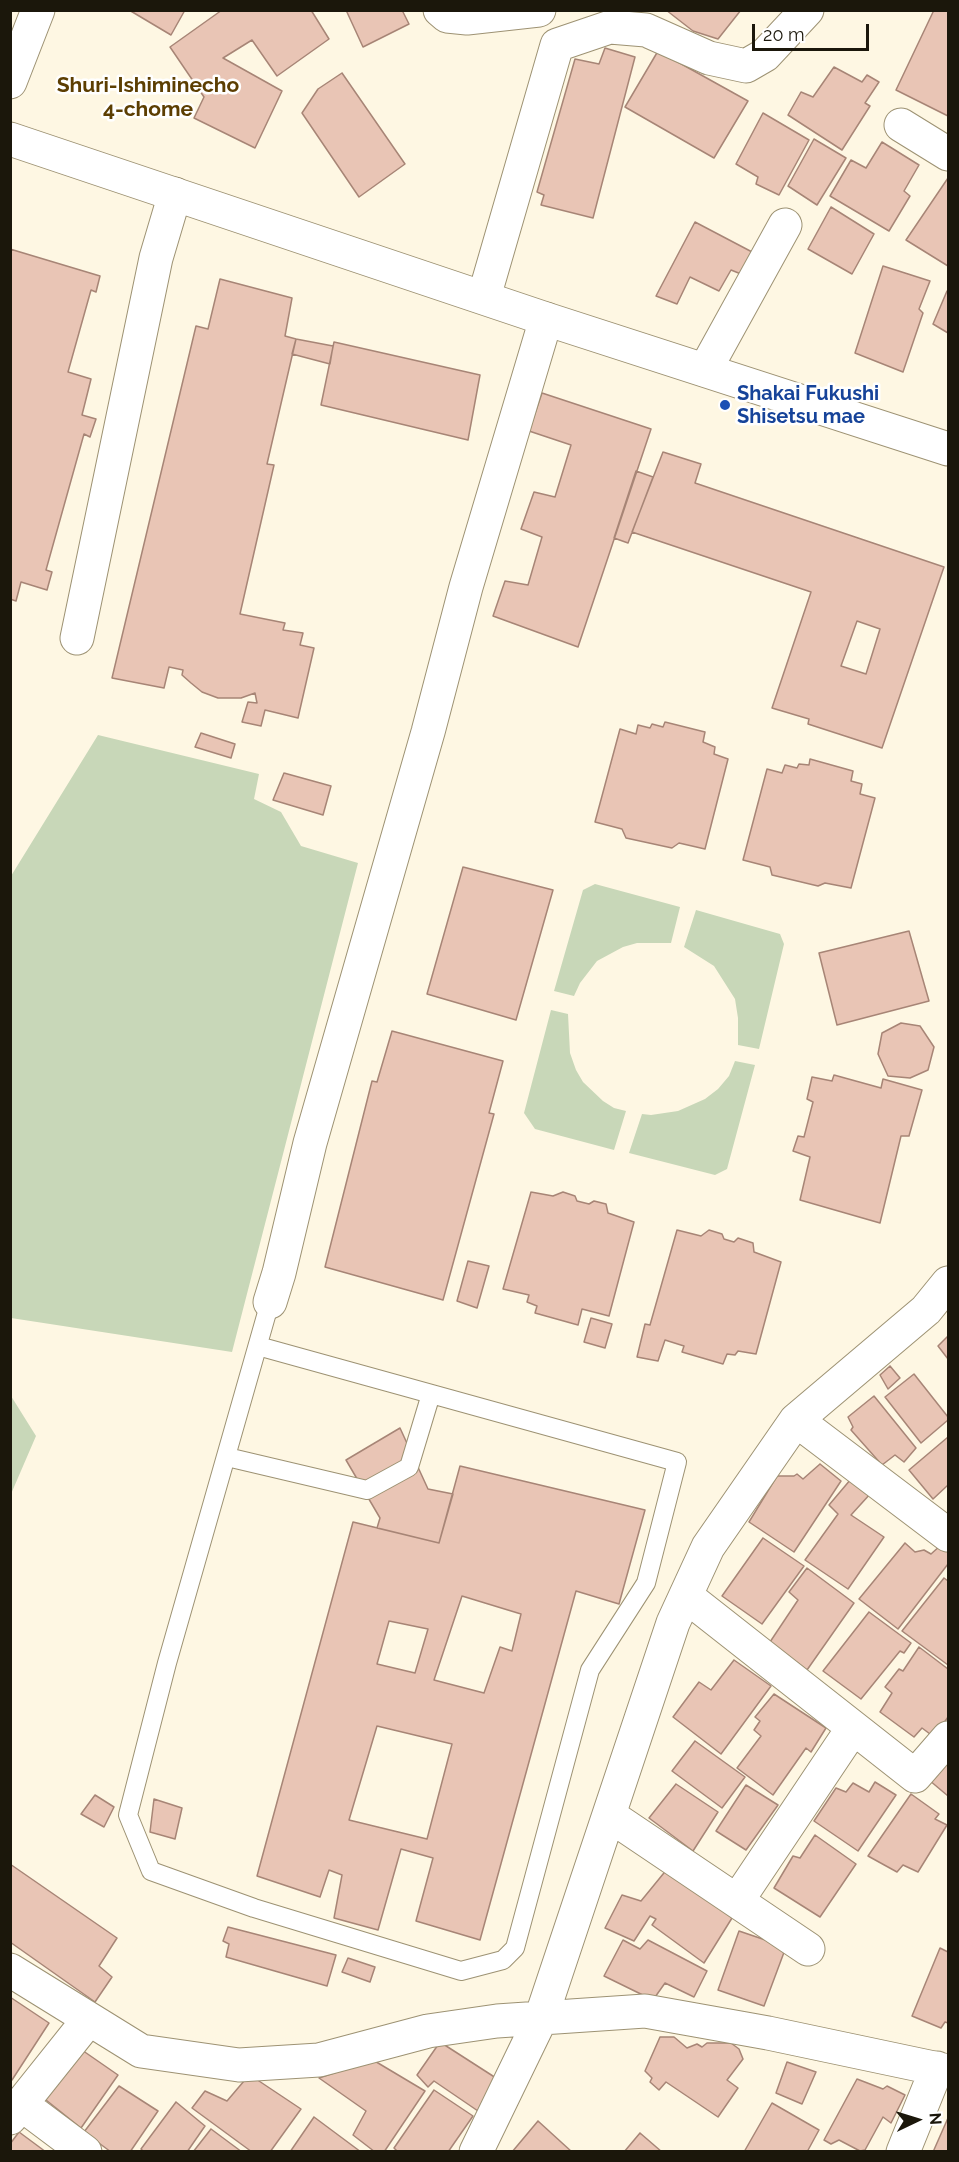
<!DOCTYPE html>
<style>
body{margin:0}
#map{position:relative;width:959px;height:2162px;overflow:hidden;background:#fef7e3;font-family:Raleway,sans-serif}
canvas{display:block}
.frame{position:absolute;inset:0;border:12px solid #1b170b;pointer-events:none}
.north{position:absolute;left:887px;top:2090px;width:60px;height:60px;-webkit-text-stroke:4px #fff;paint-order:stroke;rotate:86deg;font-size:16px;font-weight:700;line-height:24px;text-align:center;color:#1b170b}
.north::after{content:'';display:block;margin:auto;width:21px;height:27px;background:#1b170b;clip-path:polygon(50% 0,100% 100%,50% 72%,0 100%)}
.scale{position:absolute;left:752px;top:24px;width:117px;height:27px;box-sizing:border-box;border:3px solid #1b170b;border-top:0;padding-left:8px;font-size:18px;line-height:21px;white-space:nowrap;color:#1b170b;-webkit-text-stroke:4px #fff;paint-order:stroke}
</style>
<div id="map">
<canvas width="959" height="2162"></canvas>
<div class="frame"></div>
<div class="north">N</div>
<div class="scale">20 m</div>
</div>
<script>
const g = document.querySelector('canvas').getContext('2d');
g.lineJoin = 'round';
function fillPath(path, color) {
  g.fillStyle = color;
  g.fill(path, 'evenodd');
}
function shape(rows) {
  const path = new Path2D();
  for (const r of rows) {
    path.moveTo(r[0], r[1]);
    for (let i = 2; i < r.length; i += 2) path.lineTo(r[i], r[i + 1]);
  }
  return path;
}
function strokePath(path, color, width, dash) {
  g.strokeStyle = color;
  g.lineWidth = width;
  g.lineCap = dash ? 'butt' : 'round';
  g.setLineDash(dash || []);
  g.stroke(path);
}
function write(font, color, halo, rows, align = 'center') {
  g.font = font + ' Raleway,sans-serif';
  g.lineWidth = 5;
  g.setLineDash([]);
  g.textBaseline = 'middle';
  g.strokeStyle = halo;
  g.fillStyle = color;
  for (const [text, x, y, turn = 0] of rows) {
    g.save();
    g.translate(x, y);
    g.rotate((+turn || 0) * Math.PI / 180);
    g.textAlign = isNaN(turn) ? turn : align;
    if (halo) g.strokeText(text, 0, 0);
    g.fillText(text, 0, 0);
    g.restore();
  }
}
const green = shape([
 [98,735,259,774,254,799,281,812,301,846,358,863,232,1352,11,1318,11,876],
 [595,884,680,907,671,943,637,943,623,947,597,961,580,983,574,996,554,991,583,890],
 [696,910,780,934,784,944,759,1049,738,1045,738,1018,735,999,714,966,684,947],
 [551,1010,568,1014,570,1053,576,1070,583,1082,603,1101,614,1108,626,1111,614,1150,535,1129,524,1113],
 [735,1061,755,1065,727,1169,715,1175,629,1153,642,1114,651,1115,678,1111,705,1099,718,1089,729,1076],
 [11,1396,36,1436,11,1494]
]);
const building = shape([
 [129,10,185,10,171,35,129,10],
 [222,10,311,10,329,39,277,76,252,40,223,58,282,91,255,148,194,118,204,97,170,47,222,10],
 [346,10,402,10,409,24,363,47,346,10],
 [666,10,741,10,718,39,693,31,666,10],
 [934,10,948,10,948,116,896,90,934,10],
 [605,48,635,57,593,218,541,205,544,195,537,192,575,59,599,64,605,48],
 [658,51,748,101,714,158,625,107,658,51],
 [834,67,862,82,867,75,879,82,865,103,870,106,842,150,788,115,801,92,813,97,834,67],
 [342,73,405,164,359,197,302,113,318,89,342,73],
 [763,113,809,140,779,195,756,184,758,177,736,164,763,113],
 [814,139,846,158,817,205,788,186,814,139],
 [882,142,919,165,904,191,910,196,889,231,830,196,851,160,866,168,882,142],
 [948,178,948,266,906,240,948,178],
 [831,207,874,234,852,274,808,249,831,207],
 [695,222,754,253,741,274,731,270,719,291,690,277,677,304,656,296,695,222],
 [10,249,100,276,96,292,91,290,68,372,91,379,82,415,96,419,90,437,84,434,46,570,52,572,47,590,21,582,16,601,10,599,10,249],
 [883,266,930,281,919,309,923,313,903,372,855,353,883,266],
 [220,279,292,298,285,336,296,339,267,464,274,465,240,614,285,623,283,630,303,633,300,645,314,648,298,718,265,710,261,726,242,722,248,702,257,703,255,693,241,698,218,698,202,692,191,683,182,675,183,670,169,667,164,688,112,678,196,326,208,329,220,279],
 [947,291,948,291,948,333,933,324,947,291],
 [296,339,333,346,330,364,292,354,296,339],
 [334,342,480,375,468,440,321,405,334,342],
 [542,393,651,429,578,647,493,616,505,581,528,585,542,537,521,529,534,492,555,497,571,445,529,431,542,393],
 [663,452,701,464,695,483,944,567,882,748,808,724,809,719,772,708,811,592,632,532,663,452],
 [857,621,880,629,866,674,841,666,857,621],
 [636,471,653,477,628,543,614,538,636,471],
 [665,722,705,732,703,742,715,747,714,754,728,759,705,849,679,843,672,848,626,838,622,829,595,822,620,729,636,734,638,725,650,728,652,724,663,727,665,722],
 [201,733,235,744,231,758,195,747,201,733],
 [810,759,853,771,851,781,862,784,860,794,875,798,851,888,825,883,818,886,772,875,770,867,743,860,767,769,782,773,785,765,797,768,799,764,809,765,810,759],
 [284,773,331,786,323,815,273,800,284,773],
 [463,867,553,890,516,1020,427,994,463,867],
 [909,931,929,1001,837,1025,819,953,909,931],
 [901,1023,920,1026,934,1047,928,1070,910,1078,888,1076,878,1054,882,1033,901,1023],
 [392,1031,503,1061,489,1113,494,1114,443,1300,325,1267,372,1081,377,1082,392,1031],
 [834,1075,881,1088,883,1079,922,1090,909,1136,901,1136,880,1223,800,1200,810,1157,793,1151,798,1136,804,1137,813,1102,807,1099,812,1077,832,1081,834,1075],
 [531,1192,553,1196,563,1192,575,1196,577,1201,589,1204,594,1201,606,1204,608,1213,634,1222,609,1316,582,1309,578,1325,535,1313,537,1306,527,1302,529,1295,503,1289,531,1192],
 [677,1230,701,1236,709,1230,722,1234,724,1239,734,1242,738,1238,753,1243,754,1252,781,1262,756,1354,738,1351,735,1355,727,1354,723,1364,682,1352,684,1346,665,1340,658,1361,637,1357,645,1324,650,1325,677,1230],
 [468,1261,489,1266,477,1308,457,1301,468,1261],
 [591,1318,612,1324,605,1348,584,1342,591,1318],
 [948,1336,948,1359,938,1346,948,1336],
 [890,1366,900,1378,888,1389,880,1375,890,1366],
 [914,1374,948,1417,948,1420,921,1443,885,1397,914,1374],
 [874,1396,916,1448,904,1462,895,1455,882,1465,851,1430,853,1427,848,1417,874,1396],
 [400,1428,428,1489,453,1494,439,1543,377,1528,380,1518,346,1460,400,1428],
 [948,1437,948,1485,933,1499,909,1470,948,1437],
 [820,1464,841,1481,794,1552,749,1522,777,1476,794,1476,797,1474,803,1479,820,1464],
 [460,1466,645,1510,619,1604,576,1591,480,1940,416,1921,433,1858,401,1849,378,1930,334,1918,342,1875,329,1870,320,1897,257,1876,353,1522,439,1543,460,1466],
 [462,1596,521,1614,512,1651,500,1647,484,1693,434,1680,462,1596],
 [389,1621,428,1629,415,1673,377,1664,389,1621],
 [377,1726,452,1744,427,1839,349,1820,377,1726],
 [851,1479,871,1493,851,1515,884,1537,848,1589,805,1560,838,1514,829,1505,851,1479],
 [763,1538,804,1566,762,1624,722,1596,763,1538],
 [905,1543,915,1552,924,1550,931,1554,941,1545,948,1551,948,1564,898,1629,859,1599,905,1543],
 [807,1568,854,1603,807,1670,770,1642,798,1600,789,1592,807,1568],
 [944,1578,948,1581,948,1665,902,1631,944,1578],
 [869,1612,911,1643,904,1653,900,1651,861,1699,823,1671,869,1612],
 [919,1647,948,1669,948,1717,934,1737,922,1728,914,1737,880,1712,892,1693,885,1687,899,1669,903,1671,919,1647],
 [734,1660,771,1686,721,1754,673,1717,699,1682,711,1690,734,1660],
 [774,1694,826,1728,811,1752,806,1748,773,1795,737,1768,761,1736,754,1730,760,1721,755,1717,774,1694],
 [695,1741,745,1777,722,1808,672,1771,695,1741],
 [942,1759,948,1764,948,1796,929,1780,942,1759],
 [875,1782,896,1795,858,1851,814,1821,836,1788,846,1792,853,1783,869,1792,875,1782],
 [676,1784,718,1812,693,1851,649,1818,676,1784],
 [746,1785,778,1805,746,1850,716,1831,746,1785],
 [911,1794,939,1814,935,1819,947,1825,918,1872,903,1865,897,1872,868,1856,911,1794],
 [95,1795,114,1807,104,1827,81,1814,95,1795],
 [154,1799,182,1808,175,1839,150,1832,154,1799],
 [815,1835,856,1864,820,1917,774,1888,793,1856,800,1858,815,1835],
 [10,1864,117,1938,99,1966,112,1977,95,2002,10,1942,10,1864],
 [668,1868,732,1918,704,1963,652,1925,656,1919,650,1916,634,1941,605,1928,622,1895,641,1901,668,1868],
 [228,1927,336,1955,327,1986,226,1957,229,1944,223,1941,228,1927],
 [739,1931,786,1947,764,2006,718,1990,739,1931],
 [623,1940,640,1949,648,1940,707,1971,694,1997,665,1983,653,2000,604,1976,623,1940],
 [940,1948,948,1952,948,2023,945,2022,941,2028,912,2016,940,1948],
 [348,1958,375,1967,370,1982,342,1972,348,1958],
 [10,1997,49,2023,12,2080,10,2080,10,1997],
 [660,2037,674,2037,687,2048,697,2044,702,2047,707,2043,731,2043,739,2049,743,2059,727,2080,738,2088,718,2117,666,2082,659,2090,650,2082,652,2078,645,2071,660,2037],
 [440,2042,496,2078,478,2111,434,2081,428,2087,417,2075,440,2042],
 [79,2048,118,2075,81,2128,41,2096,79,2048],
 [373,2060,425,2091,384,2152,375,2152,353,2135,366,2111,319,2078,373,2060],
 [787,2062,816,2072,802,2104,776,2093,787,2062],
 [256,2079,301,2109,270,2152,252,2152,192,2108,205,2091,227,2101,244,2081,256,2079],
 [857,2079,883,2089,887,2086,905,2095,891,2123,883,2117,865,2150,860,2151,839,2140,831,2144,824,2140,857,2079],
 [119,2086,158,2111,130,2152,111,2152,84,2132,119,2086],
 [434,2090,473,2116,448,2152,398,2152,394,2148,434,2090],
 [176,2102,205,2126,187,2152,144,2152,141,2149,176,2102],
 [772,2103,819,2130,807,2152,744,2152,772,2103],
 [314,2117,361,2152,290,2152,314,2117],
 [948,2118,948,2152,933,2152,948,2118],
 [538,2121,572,2152,512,2152,538,2121],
 [211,2129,242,2152,193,2152,211,2129],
 [19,2132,46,2152,10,2152,10,2144,19,2132],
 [640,2133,662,2152,624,2152,640,2133]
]);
const service = shape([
 [258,1346,677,1462,646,1583,590,1670,515,1948,503,1960,461,1971,254,1908,151,1871,128,1815,167,1663,270,1302],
 [227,1457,367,1490,409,1467,431,1394]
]);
const minor = shape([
 [440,10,447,16,467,18,539,10],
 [10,82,38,10],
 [901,125,948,154],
 [484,297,557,45,610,27,646,30,709,58,746,66,765,55,807,10],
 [705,370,785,225],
 [77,638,156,258,175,194],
 [270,1302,279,1273,310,1143,428,732,466,587,546,319],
 [796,1420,948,1535],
 [686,1596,915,1776,948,1738],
 [609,1815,808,1949],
 [737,1901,853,1728],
 [10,1970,141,2051,239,2065,319,2060,428,2031,497,2021,645,2011,768,2033,948,2071],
 [21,2104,85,2152],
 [10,2118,89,2019],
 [476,2152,541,2018,673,1623,708,1547,796,1420,926,1310,948,1283],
 [903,2152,937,2068]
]);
const tertiary = shape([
 [10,139,546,319,948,449]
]);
const markers = [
 [725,405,6,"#1a4fb4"]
];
const transitNames = [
 ["Shakai Fukushi",737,394],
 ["Shisetsu mae",737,417]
];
const neighbourhoodNames = [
 ["Shuri-Ishiminecho",148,86],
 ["4-chome",148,110]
];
fillPath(green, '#c8d7b8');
fillPath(building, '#e9c5b5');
strokePath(building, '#a78576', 1.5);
strokePath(service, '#9d9273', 20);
strokePath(minor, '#9d9273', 35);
strokePath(tertiary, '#9d9273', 35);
strokePath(service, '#fff', 18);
strokePath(minor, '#fff', 33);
strokePath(tertiary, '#fff', 33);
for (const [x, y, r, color] of markers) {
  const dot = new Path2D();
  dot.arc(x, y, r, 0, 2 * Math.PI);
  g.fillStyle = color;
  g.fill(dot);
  strokePath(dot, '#fff', 2);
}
write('bold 20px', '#164399', '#fff', transitNames, 'left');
write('bold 21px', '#5c3e02', '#fff', neighbourhoodNames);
</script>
